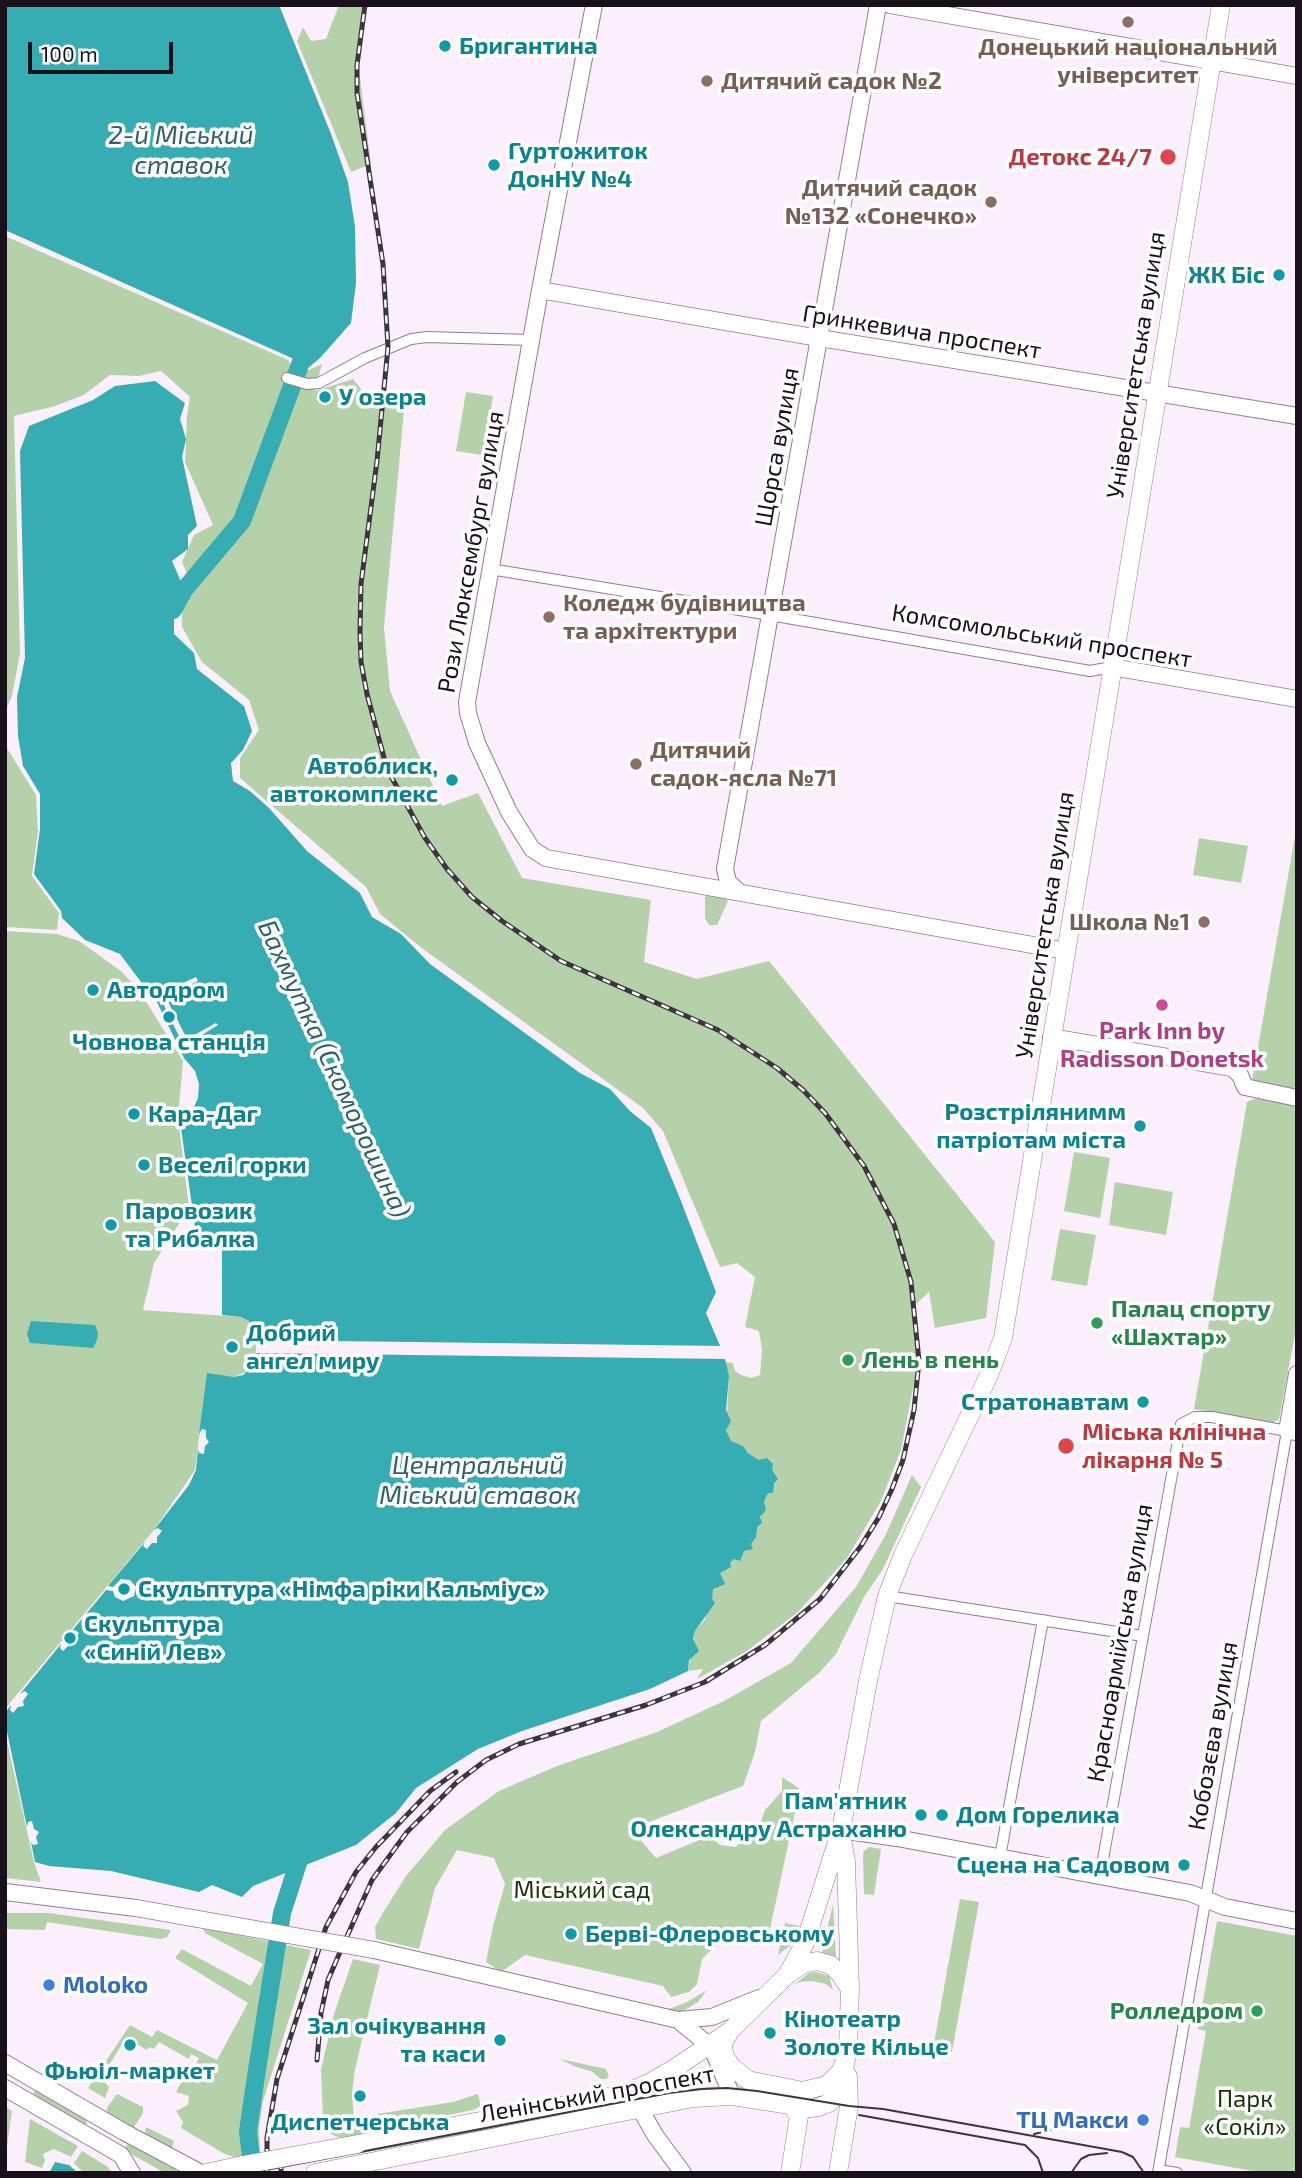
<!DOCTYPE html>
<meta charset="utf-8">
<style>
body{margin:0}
#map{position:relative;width:1302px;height:2178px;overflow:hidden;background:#fceffc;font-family:"Exo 2",sans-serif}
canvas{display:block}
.frame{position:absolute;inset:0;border:7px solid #191119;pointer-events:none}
.scale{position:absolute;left:28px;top:42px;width:145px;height:32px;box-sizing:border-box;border:4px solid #191119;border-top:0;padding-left:9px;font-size:21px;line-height:24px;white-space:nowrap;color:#191119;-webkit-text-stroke:5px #fff;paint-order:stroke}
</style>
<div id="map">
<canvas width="1302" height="2178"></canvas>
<div class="frame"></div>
<div class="scale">100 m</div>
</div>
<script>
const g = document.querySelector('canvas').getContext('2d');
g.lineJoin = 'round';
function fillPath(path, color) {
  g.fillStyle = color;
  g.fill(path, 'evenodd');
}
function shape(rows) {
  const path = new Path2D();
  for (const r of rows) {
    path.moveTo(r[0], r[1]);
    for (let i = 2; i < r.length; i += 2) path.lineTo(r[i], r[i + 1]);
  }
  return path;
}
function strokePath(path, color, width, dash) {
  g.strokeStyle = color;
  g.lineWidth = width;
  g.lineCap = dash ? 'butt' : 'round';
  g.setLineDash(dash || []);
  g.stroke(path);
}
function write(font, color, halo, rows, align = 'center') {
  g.font = font + ' "Exo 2",sans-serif';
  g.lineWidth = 7;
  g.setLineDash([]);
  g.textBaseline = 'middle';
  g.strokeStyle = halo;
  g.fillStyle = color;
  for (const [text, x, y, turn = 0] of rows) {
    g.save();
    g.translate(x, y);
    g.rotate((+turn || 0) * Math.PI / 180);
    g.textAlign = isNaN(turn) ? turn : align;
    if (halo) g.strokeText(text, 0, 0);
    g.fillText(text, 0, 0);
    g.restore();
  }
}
const green = shape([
 [339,5,367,5,358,63,371,164,351,172,297,41,303,27,311,41,326,39],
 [5,236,288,360,297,375,322,364,315,391,353,379,373,404,404,410,384,627,390,691,442,806,478,793,522,878,651,900,644,962,697,979,769,961,995,1242,986,1318,935,1328,929,1292,913,1307,917,1368,901,1450,881,1501,847,1558,798,1612,747,1651,697,1679,703,1669,688,1671,695,1631,705,1619,713,1589,720,1573,756,1537,764,1502,768,1493,759,1460,748,1453,743,1446,730,1441,726,1429,729,1376,724,1362,733,1363,735,1371,741,1375,751,1378,760,1375,762,1350,759,1331,745,1327,755,1277,737,1263,720,1267,663,1131,643,1108,423,949,380,914,366,887,240,778,240,758,259,730,249,700,202,662,182,627,182,610,193,587,182,562,194,535,213,525,185,462,187,415,190,397,161,371,139,376,110,375,84,395,55,406,14,416,20,653,12,696,5,712],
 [466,392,493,396,483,455,456,451],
 [5,745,36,795,38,832,32,876,59,913,57,930,5,927],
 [1297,825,1297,1091,1252,1081],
 [1199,838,1248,846,1241,883,1193,875],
 [709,894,724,897,728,901,717,925,709,925,705,918,705,897],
 [5,931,57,934,79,941,121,971,140,992,183,1061,178,1118,189,1208,154,1263,143,1310,241,1317,249,1321,254,1327,257,1343,257,1354,250,1370,234,1377,207,1374,195,1470,154,1530,5,1709],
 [1257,1098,1297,1105,1297,1324,1279,1419,1273,1423,1194,1409,1247,1102],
 [1074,1152,1110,1158,1100,1218,1064,1211],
 [1115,1182,1173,1192,1166,1235,1109,1225],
 [1060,1229,1096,1235,1087,1286,1051,1280],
 [912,1475,921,1487,883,1569,864,1597,836,1654,819,1673,761,1721,755,1752,743,1786,631,1829,656,1858,709,1836,720,1845,735,1847,758,1830,765,1810,782,1791,782,1777,800,1789,770,1929,766,1933,745,1932,714,1947,702,1959,697,1984,689,1992,671,1997,663,1986,525,1955,501,1972,486,1962,493,1926,505,1884,494,1858,457,1850,435,1888,419,1949,376,1939,375,1927,384,1911,406,1876,445,1830,499,1791,557,1766,657,1732,724,1701,791,1663,856,1587,886,1534],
 [5,1732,34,1862,41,1882,7,1878,5,1875],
 [869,1847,881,1849,874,1895,864,1894,863,1855,864,1851],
 [960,1899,979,1902,952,2052,933,2049],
 [833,1904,836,1959,822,1953],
 [5,1913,49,1913,171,1930,167,1937,160,1939,47,1922,45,1930,5,1929],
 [1217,1921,1297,1936,1297,2173,1264,2173,1175,2157,1180,2127,1189,2128,1206,2031,1198,2029],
 [785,1923,800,1926,791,1945,778,1955],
 [203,1928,311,1950,263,2101,259,2128,260,2153,236,2158,223,2153,181,2128,183,2122,176,2111,188,2105,189,2096,176,2092,184,2077,188,2079,199,2058,191,2054,189,2059,159,2042,154,2049,149,2047,147,2050,126,2038,101,2078,109,2087,105,2098,88,2088,130,2025,152,2037,157,2030,217,2060,248,2003,175,1958,182,1949,251,1986,263,1964,205,1933],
 [353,1959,380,1965,355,2069,352,2094,354,2117,370,2116,371,2124,370,2131,366,2133,340,2138,331,2134,323,2120,321,2069,334,2014],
 [816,1972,829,1976,833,1990,826,1984,812,1981,799,1982,792,1986,809,1973],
 [707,1990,698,2002,675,2016,660,2009,669,2009,687,2002],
 [560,2059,606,2069,609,2076,606,2079,601,2079,591,2071,576,2067],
 [703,2067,715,2084,661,2090],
 [37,2090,86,2118,87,2124,84,2125,34,2096,34,2092],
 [117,2094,143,2107,143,2113,134,2127,131,2128,106,2113,108,2106],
 [478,2094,481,2106,473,2110,380,2129,377,2114,453,2102],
 [5,2106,12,2111,5,2161],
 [30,2119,78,2146,71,2157,54,2149,43,2154,45,2160,42,2168,25,2162],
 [146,2127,174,2141,171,2151,144,2137],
 [128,2143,175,2168,177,2173,165,2173,124,2150],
 [82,2151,108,2167,112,2173,84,2173,74,2163]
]);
const water = shape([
 [5,5,279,5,331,134,348,182,355,227,356,283,351,323,320,358,302,373,297,372,294,359,5,230],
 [155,381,185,403,180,419,186,439,182,457,197,526,188,535,188,549,172,561,186,593,174,611,174,634,194,653,197,669,244,706,252,731,243,750,231,763,233,781,250,791,269,808,307,851,360,893,372,917,401,934,430,964,580,1073,610,1089,630,1111,651,1128,681,1201,716,1292,706,1313,724,1355,729,1376,726,1410,731,1421,726,1430,731,1441,743,1446,748,1453,759,1460,767,1458,773,1464,772,1470,778,1479,774,1483,773,1493,768,1493,764,1502,766,1510,760,1517,762,1523,758,1526,756,1537,751,1544,753,1549,744,1551,740,1561,734,1559,730,1563,731,1567,720,1573,725,1584,713,1589,712,1599,715,1603,695,1631,693,1639,699,1651,689,1660,688,1671,650,1689,522,1731,478,1749,416,1788,396,1813,356,1845,253,1886,242,1897,212,1885,199,1892,111,1871,49,1866,35,1862,31,1842,33,1845,38,1844,36,1837,39,1832,34,1829,32,1821,28,1822,27,1827,5,1722,5,1713,11,1705,10,1710,13,1713,18,1707,24,1706,23,1701,28,1694,25,1691,20,1694,61,1644,60,1648,63,1651,69,1645,74,1645,74,1639,79,1633,75,1630,71,1632,106,1590,113,1591,115,1597,123,1601,134,1596,136,1587,130,1580,121,1579,113,1587,108,1586,145,1542,143,1546,147,1549,152,1543,157,1543,157,1537,162,1531,158,1528,154,1530,189,1485,196,1470,198,1449,199,1453,204,1454,205,1446,209,1442,206,1438,206,1430,202,1429,199,1434,207,1373,234,1377,243,1375,254,1365,257,1354,256,1333,249,1321,241,1317,222,1315,222,1251,214,1243,204,1240,195,1227,180,1121,194,1107,198,1098,199,1084,195,1071,184,1058,155,998,153,998,120,954,85,940,62,918,61,911,34,874,40,829,40,794,23,766,18,736,17,697,25,658,20,451,29,426,93,400,115,386],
 [31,1321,95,1325,98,1333,97,1340,93,1348,30,1343,27,1334],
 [55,2162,69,2165,78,2173,49,2173]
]);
const pier = shape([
 [196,977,198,981,166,997,173,1012,168,1014,159,994],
 [176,1017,187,1039,216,1023,218,1025,184,1046,171,1020],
 [256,1340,724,1346,727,1359,256,1353]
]);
const river = shape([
 [173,610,184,590,242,521,305,351],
 [253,2173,248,2132,256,2076,282,1913,300,1857,300,1848]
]);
const street = shape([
 [287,378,307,384,319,383,365,358,411,339,427,337,531,340],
 [490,569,770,615,1090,671,1112,667],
 [887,1596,1143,1636],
 [1000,1857,1043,1620],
 [1100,1876,1181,1424,1195,1417,1212,1417,1287,1431,1158,2173],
 [1159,2170,1177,2173]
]);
const secondary = shape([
 [594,5,540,290,467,702,468,713,477,743,509,812,532,849,546,858,1066,951],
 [890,5,1297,76],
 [540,290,801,335,1297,416],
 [1112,667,1297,699],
 [739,892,728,882,725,869,878,5],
 [1051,1037,1232,1068,1240,1075,1245,1087,1297,1098],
 [1297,1374,1287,1431,1297,1432],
 [841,1830,897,1838,1190,1893,1225,1907,1297,1921],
 [5,1892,136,1908,198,1919],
 [374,1950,678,2020,712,2017,759,1998],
 [678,2020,717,2052],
 [711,2046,732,2096],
 [5,2063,124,2132,201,2173],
 [5,2088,121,2155,132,2173],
 [639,2107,655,2135,683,2173]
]);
const primary = shape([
 [841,1834,846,1862,850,1989,848,2049,841,2071,827,2085,803,2091,748,2080,731,2066,725,2057,723,2049,724,2041,730,2031,787,1975,803,1964,817,1961,831,1965,840,1974,850,1989],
 [787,1975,805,1943,841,1830,868,1681,887,1596,903,1555,989,1375,1003,1338,1221,5],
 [358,2144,624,2094,649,2083,675,2068,730,2031],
 [206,2173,243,2165],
 [315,2173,693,2098,732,2096,810,2108,819,2107,829,2103,836,2095,841,2084,848,2049],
 [790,2173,799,2116,792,2106],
 [838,2173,849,2106,848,2076]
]);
const tram = shape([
 [859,2115,1025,2145,1038,2158,1043,2173],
 [1034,2134,1051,2130,1058,2117],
 [250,2173,669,2093,702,2089,727,2088,757,2091,849,2106,883,2109,1122,2152,1133,2157,1144,2173],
 [1071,2173,1081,2159,1089,2155,1107,2153]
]);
const rail = shape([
 [317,2060,321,2013,328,1980,337,1959,372,1880,407,1832,457,1782,486,1760,519,1744,646,1705,705,1682,765,1645,820,1599,861,1546,879,1517,892,1489,903,1460,914,1410,919,1361,911,1282,894,1224,864,1166,825,1113,803,1090,777,1068,718,1030,561,961,502,921,472,897,447,869,425,838,387,769,367,694,361,662,360,631,361,584,377,461,388,347,383,264,357,93,357,65,365,5],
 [281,2161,281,2173],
 [267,2173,267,2138,277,2079,326,1927,356,1872,376,1847,430,1791,456,1772]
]);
const secondaryBridge = shape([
 [198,1919,374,1950]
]);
const primaryBridge = shape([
 [243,2165,358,2144]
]);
const markers = [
 [1128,22,7,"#8d6e63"],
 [445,46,7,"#0f9aa8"],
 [707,81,7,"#8d6e63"],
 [1168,157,9,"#e0444e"],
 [494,165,7,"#0f9aa8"],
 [991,202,7,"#8d6e63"],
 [1279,275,7,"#0f9aa8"],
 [325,397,7,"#0f9aa8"],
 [549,617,7,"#8d6e63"],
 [636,764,7,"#8d6e63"],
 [452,780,7,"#0f9aa8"],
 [1204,922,7,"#8d6e63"],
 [93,990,7,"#0f9aa8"],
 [1162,1005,7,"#d1479c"],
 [169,1017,7,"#0f9aa8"],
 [134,1114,7,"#0f9aa8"],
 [1140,1126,7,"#0f9aa8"],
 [144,1165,7,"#0f9aa8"],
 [111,1225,7,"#0f9aa8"],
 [1097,1323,7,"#2e9e5b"],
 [232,1347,7,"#0f9aa8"],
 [848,1360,7,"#2e9e5b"],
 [1143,1402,7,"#0f9aa8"],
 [1066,1446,9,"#e0444e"],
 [124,1589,7,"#0f9aa8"],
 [70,1638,7,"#0f9aa8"],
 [921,1815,7,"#0f9aa8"],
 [942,1815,7,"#0f9aa8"],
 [1184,1865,7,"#0f9aa8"],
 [571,1934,7,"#0f9aa8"],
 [49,1985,7,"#3f7fe0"],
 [1257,2011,7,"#2e9e5b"],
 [770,2033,7,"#0f9aa8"],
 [500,2040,7,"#0f9aa8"],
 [130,2045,7,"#0f9aa8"],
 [360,2096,7,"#0f9aa8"],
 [1143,2120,7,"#3f7fe0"]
];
const cultureNames = [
 ["Бригантина",459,46],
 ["Гуртожиток",508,151],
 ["ДонНУ №4",508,179],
 ["ЖК Біс",1265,275,"right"],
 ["У озера",339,397],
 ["Автоблиск,",438,766,"right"],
 ["автокомплекс",438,794,"right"],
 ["Автодром",107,990],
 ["Човнова станція",169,1042,"center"],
 ["Розстрілянимм",1126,1112,"right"],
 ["патріотам міста",1126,1140,"right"],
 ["Кара-Даг",148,1114],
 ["Веселі горки",158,1165],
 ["Паровозик",125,1211],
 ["та Рибалка",125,1239],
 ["Добрий",246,1333],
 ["ангел миру",246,1361],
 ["Стратонавтам",1129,1402,"right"],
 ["Скульптура «Німфа ріки Кальміус»",138,1589],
 ["Скульптура",84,1624],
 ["«Синій Лев»",84,1652],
 ["Пам'ятник",907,1801,"right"],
 ["Олександру Астраханю",907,1829,"right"],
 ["Дом Горелика",956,1815],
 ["Сцена на Садовом",1170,1865,"right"],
 ["Берві-Флеровському",585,1934],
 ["Кінотеатр",784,2019],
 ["Золоте Кільце",784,2047],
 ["Зал очікування",486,2026,"right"],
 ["та каси",486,2054,"right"],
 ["Фьюіл-маркет",130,2071,"center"],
 ["Диспетчерська",360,2122,"center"]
];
const educationNames = [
 ["Донецький національний",1128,47,"center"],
 ["університет",1128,75,"center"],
 ["Дитячий садок №2",721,81],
 ["Дитячий садок",977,188,"right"],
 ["№132 «Сонечко»",977,216,"right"],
 ["Коледж будівництва",563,603],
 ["та архітектури",563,631],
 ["Дитячий",650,750],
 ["садок-ясла №71",650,778],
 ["Школа №1",1190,922,"right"]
];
const healthNames = [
 ["Детокс 24/7",1152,157],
 ["Міська клінічна",1082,1432,"left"],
 ["лікарня № 5",1082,1460,"left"]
];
const streetNames = [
 ["Гринкевича проспект",922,332,9],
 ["Університетська вулиця",1136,365,-81],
 ["Щорса вулиця",777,447,-80],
 ["Рози Люксембург вулиця",471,552,-80],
 ["Комсомольський проспект",1042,636,9],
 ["Університетська вулиця",1045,925,-81],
 ["Красноармійська вулиця",1120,1643,-80],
 ["Кобозєва вулиця",1213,1736,-80],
 ["Ленінський проспект",597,2094,-10]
];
const hotelNames = [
 ["Park Inn by",1162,1031],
 ["Radisson Donetsk",1162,1059]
];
const leisureNames = [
 ["Палац спорту",1111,1309],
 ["«Шахтар»",1111,1337],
 ["Лень в пень",862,1360],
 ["Ролледром",1243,2011,"right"]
];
const parkNames = [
 ["Міський сад",582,1890],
 ["Парк",1245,2099],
 ["«Сокіл»",1245,2127]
];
const shopNames = [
 ["Moloko",63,1985],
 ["ТЦ Макси",1129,2120,"right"]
];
const waterNames = [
 ["2-й Міський",181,135],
 ["ставок",181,165],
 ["Бахмутка (Скоморошина)",334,1069,65],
 ["Центральний",478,1465],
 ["Міський ставок",478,1495]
];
fillPath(green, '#b5d1a9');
fillPath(water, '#36adb2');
fillPath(pier, '#fceffc');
strokePath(river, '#36adb2', 18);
strokePath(street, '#907d90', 12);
strokePath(secondary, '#907d90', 18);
strokePath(primary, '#907d90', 19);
strokePath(street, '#fff', 10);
strokePath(secondary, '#fff', 16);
strokePath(primary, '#fff', 18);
strokePath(tram, '#3d343d', 2);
strokePath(rail, '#3d343d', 5);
strokePath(rail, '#fff', 2.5, [8]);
strokePath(secondaryBridge, '#907d90', 18, []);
strokePath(primaryBridge, '#907d90', 19, []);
strokePath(secondaryBridge, '#fff', 16);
strokePath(primaryBridge, '#fff', 18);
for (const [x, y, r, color] of markers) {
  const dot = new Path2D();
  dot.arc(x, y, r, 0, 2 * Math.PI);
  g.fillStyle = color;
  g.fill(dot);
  strokePath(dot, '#fff', 2.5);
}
write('bold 24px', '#0d838f', '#fff', cultureNames, 'left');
write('bold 24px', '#785e54', '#fff', educationNames, 'left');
write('bold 24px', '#be3a42', '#fff', healthNames, 'right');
write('24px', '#191119', '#fff', streetNames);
write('bold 24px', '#b23c85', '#fff', hotelNames);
write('bold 24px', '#27864d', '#fff', leisureNames, 'left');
write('24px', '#163305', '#fff', parkNames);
write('bold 24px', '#366cbe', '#fff', shopNames, 'left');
write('italic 26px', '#306163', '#fff', waterNames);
</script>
